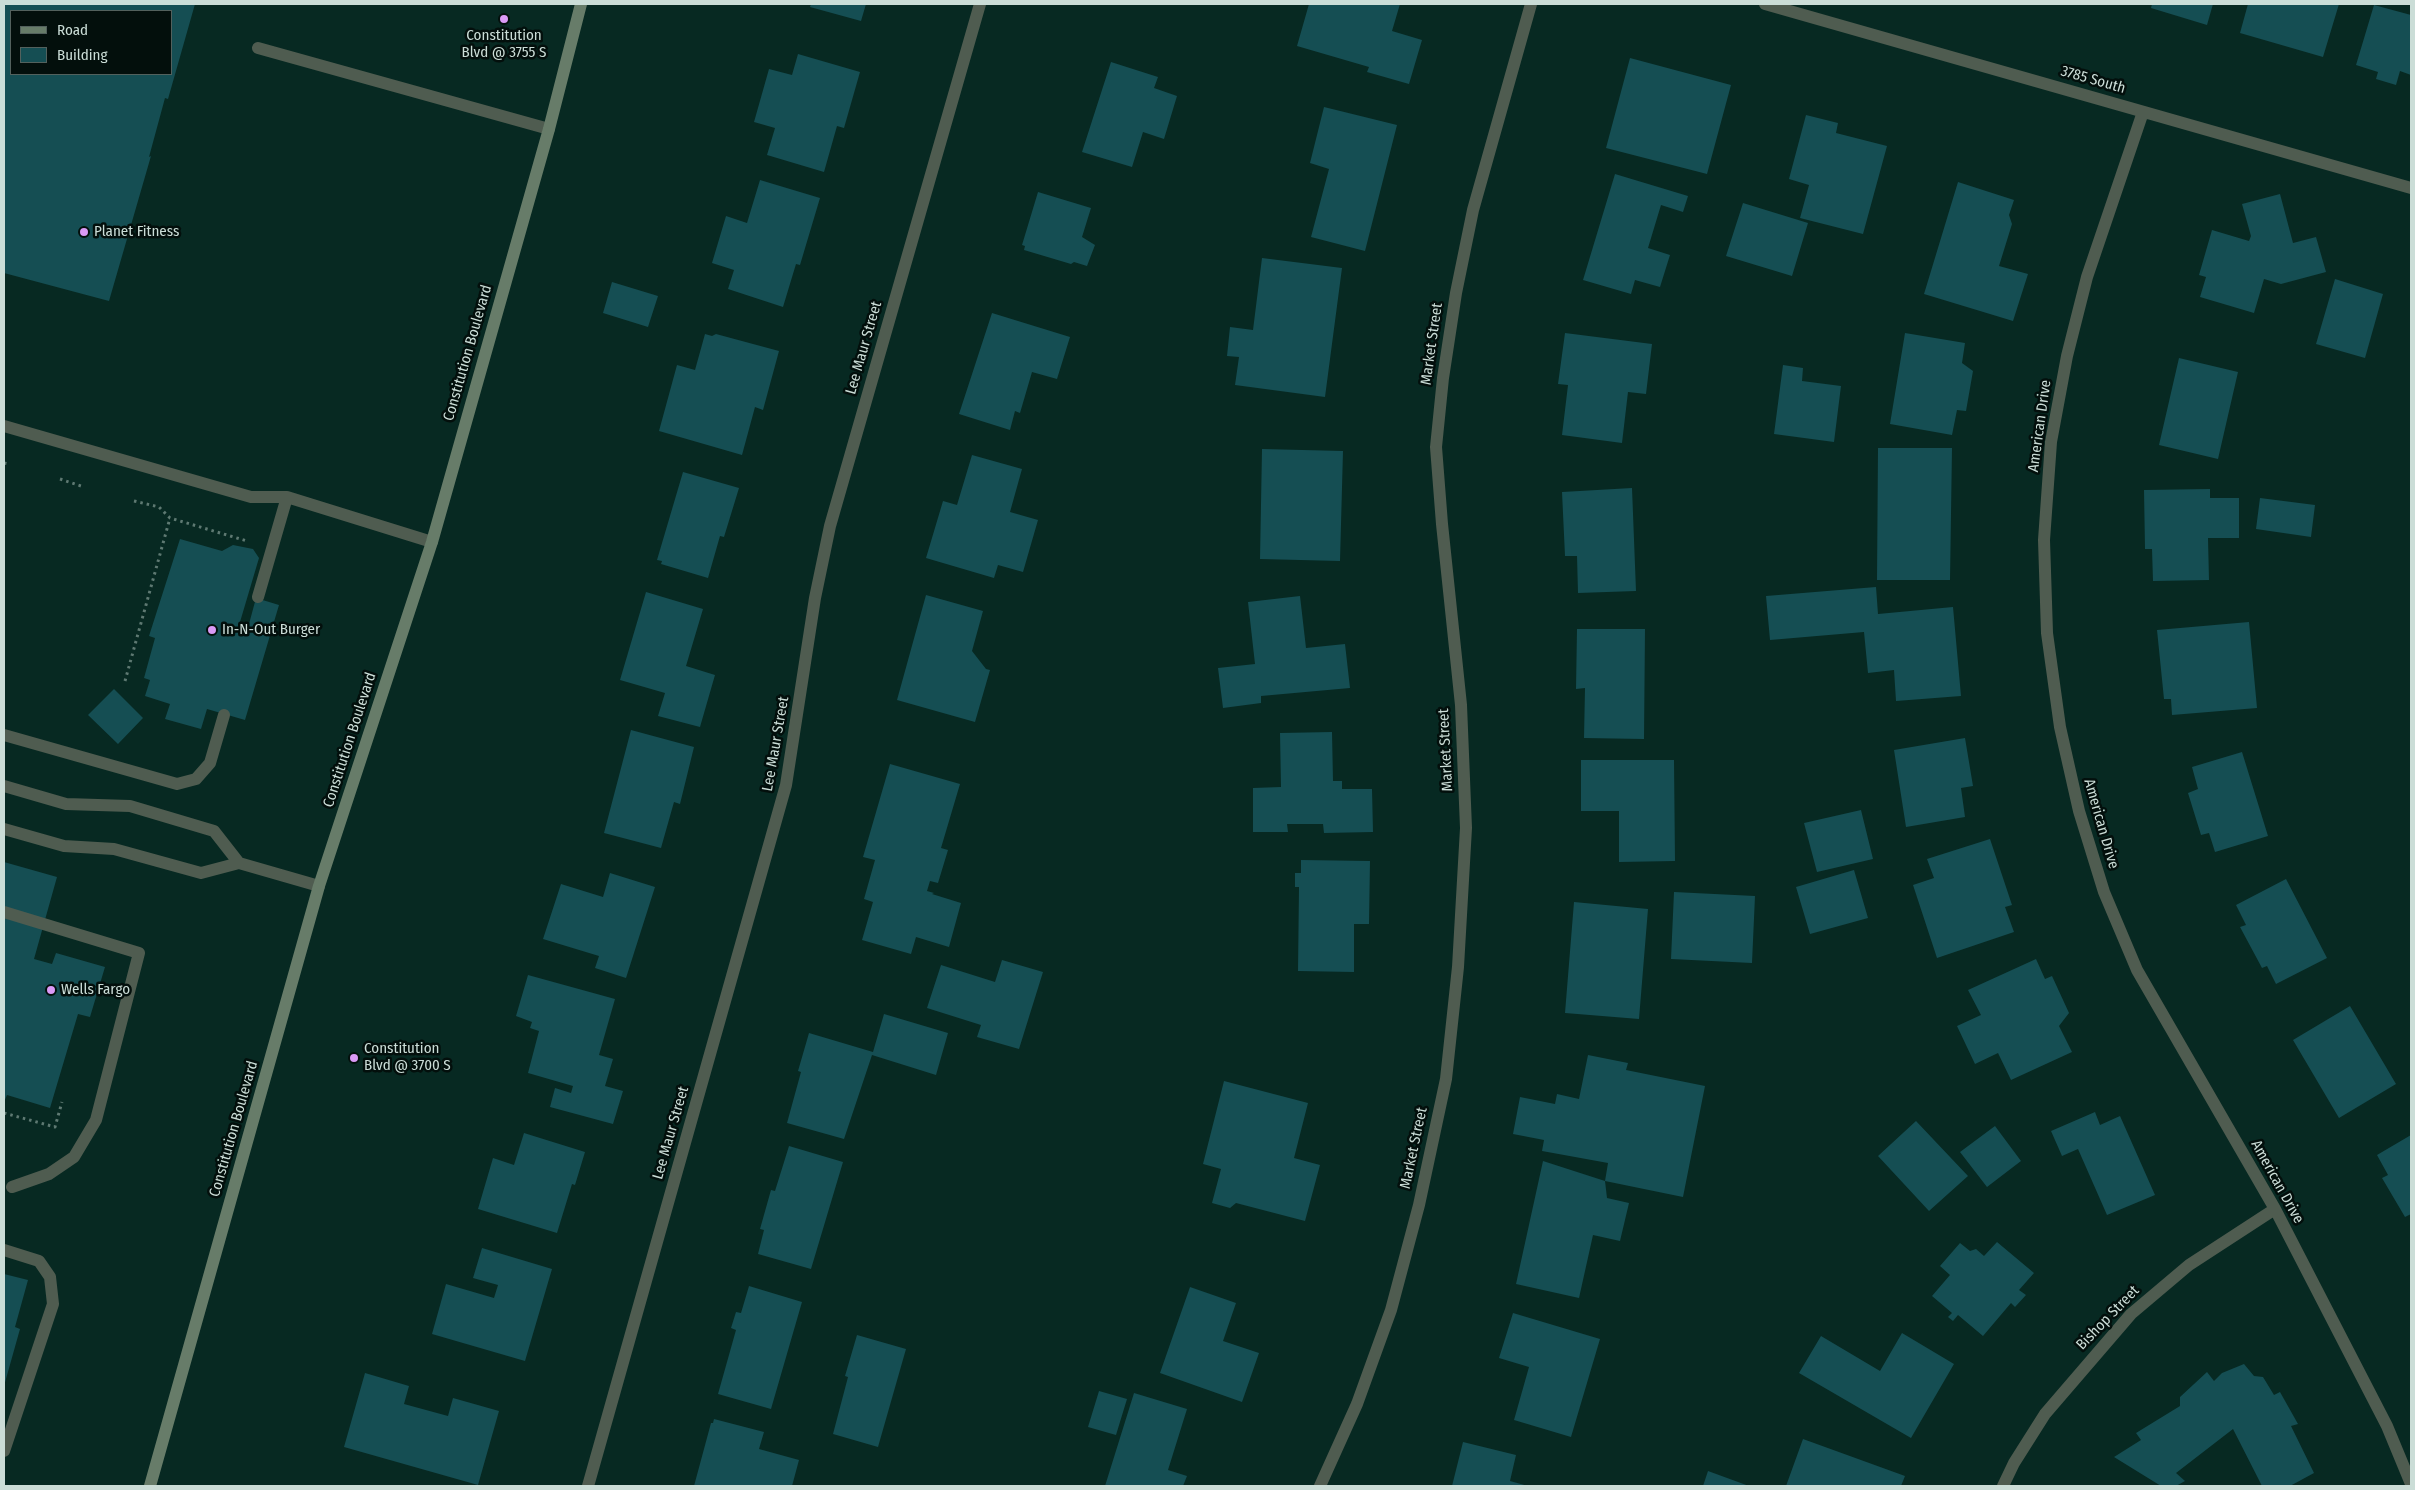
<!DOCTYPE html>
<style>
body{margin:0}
#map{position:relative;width:2415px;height:1490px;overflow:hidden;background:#072922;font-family:"Fira Sans Condensed",sans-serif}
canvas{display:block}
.frame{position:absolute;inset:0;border:5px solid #cbddd7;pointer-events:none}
.legend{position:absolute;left:10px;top:10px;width:162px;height:65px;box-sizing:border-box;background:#030f0c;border:1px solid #53615d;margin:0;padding:6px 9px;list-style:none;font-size:15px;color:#cbddd7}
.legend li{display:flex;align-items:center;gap:10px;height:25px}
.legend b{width:25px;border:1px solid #53615d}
</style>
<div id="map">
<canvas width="2415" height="1490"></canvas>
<div class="frame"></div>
<ul class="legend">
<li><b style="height:6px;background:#677c69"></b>Road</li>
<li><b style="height:14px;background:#154e53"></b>Building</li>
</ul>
</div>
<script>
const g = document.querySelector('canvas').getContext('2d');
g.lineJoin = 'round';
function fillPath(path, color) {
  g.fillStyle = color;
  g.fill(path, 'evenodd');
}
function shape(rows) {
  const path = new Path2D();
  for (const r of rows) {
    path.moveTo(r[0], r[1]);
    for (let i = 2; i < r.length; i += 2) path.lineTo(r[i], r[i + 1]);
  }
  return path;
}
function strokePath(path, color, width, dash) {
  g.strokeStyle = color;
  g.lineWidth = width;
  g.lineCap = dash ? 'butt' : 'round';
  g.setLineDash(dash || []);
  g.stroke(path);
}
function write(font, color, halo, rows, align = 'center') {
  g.font = font + ' "Fira Sans Condensed",sans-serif';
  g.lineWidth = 5;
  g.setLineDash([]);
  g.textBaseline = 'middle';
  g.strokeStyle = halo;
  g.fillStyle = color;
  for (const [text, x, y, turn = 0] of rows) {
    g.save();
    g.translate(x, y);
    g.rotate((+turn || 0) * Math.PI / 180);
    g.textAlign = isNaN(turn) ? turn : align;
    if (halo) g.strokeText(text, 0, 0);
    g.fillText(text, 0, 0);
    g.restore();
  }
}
const building = shape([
 [4,4,195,4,168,99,165,98,149,157,151,156,109,301,4,273],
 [11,11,171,11,171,74,11,74],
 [811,4,866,4,861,21,810,7],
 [1309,4,1400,4,1392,31,1422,40,1409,84,1367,72,1369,67,1297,46],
 [2152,4,2213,4,2207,25,2151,8],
 [2248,4,2339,4,2323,57,2240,33],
 [2374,5,2411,15,2411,75,2400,71,2396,85,2376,79,2378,72,2356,65],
 [798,54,860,72,844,128,837,126,824,172,767,155,775,128,754,122,769,69,792,75],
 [1630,58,1731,85,1707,174,1606,148],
 [1111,62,1158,77,1154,88,1177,96,1164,139,1143,132,1132,167,1082,152],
 [1324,107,1397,125,1365,251,1311,237,1329,169,1310,163],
 [1806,115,1838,123,1836,133,1887,146,1863,234,1800,218,1809,185,1789,179],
 [1615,174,1688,196,1683,212,1661,205,1648,248,1670,255,1660,287,1635,280,1631,294,1583,280],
 [760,180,820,198,800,265,796,264,783,307,728,289,734,270,712,263,726,216,747,223],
 [1958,182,2014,200,2009,215,2012,224,1999,266,2028,274,2013,321,1924,294],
 [1038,192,1091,208,1082,237,1095,245,1087,266,1074,262,1071,264,1024,250,1025,246,1022,245],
 [2280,194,2293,243,2316,237,2326,272,2281,284,2264,279,2254,313,2200,297,2206,277,2199,275,2212,230,2249,241,2251,236,2242,204],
 [1743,203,1808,223,1792,276,1726,256],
 [1262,258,1342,268,1325,397,1235,385,1239,357,1227,356,1230,327,1253,330],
 [2335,279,2383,294,2365,358,2316,344],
 [612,282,658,296,648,327,603,313],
 [992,313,1070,337,1057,379,1032,372,1020,413,1015,411,1010,430,959,414],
 [1565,333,1652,344,1646,394,1628,392,1622,443,1562,435,1568,385,1558,384],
 [1905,333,1965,343,1962,363,1973,371,1966,411,1957,410,1952,435,1890,424],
 [705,334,712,336,716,334,779,351,763,410,755,407,742,455,659,431,677,365,695,370],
 [2179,358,2238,372,2218,459,2159,445],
 [1783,365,1803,368,1802,381,1841,386,1834,442,1774,434],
 [1878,448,1952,448,1950,580,1877,580],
 [1262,449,1343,451,1340,561,1260,559],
 [972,455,1022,469,1010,512,1038,520,1023,572,998,565,994,578,926,558,943,501,957,505],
 [683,472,739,488,724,537,720,536,708,578,661,564,662,561,657,560],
 [1632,488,1636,591,1578,593,1577,556,1565,556,1562,492],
 [2210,489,2210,498,2239,498,2239,538,2208,538,2209,580,2153,581,2152,549,2145,549,2144,490],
 [2260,498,2315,505,2311,537,2256,529],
 [180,539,222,551,233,545,253,549,259,558,240,622,249,624,256,598,279,605,245,720,207,709,201,729,165,719,170,704,145,696,150,680,144,678,155,638,149,636],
 [1876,587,1878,614,1953,607,1961,696,1896,701,1894,670,1868,673,1864,632,1770,640,1766,596],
 [646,592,703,609,686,666,715,675,700,727,658,716,665,693,620,680],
 [926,595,983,611,972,651,986,669,990,670,975,722,897,700],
 [1300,596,1306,648,1345,644,1350,688,1261,696,1261,703,1223,708,1218,668,1255,664,1248,602],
 [2249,622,2257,708,2172,715,2171,699,2164,699,2157,630],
 [1577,629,1645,629,1644,739,1584,738,1585,688,1576,689],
 [114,689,143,718,118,744,88,715],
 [631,730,694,747,680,804,674,802,661,848,604,833],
 [1332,732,1333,781,1342,781,1342,789,1372,789,1373,832,1324,833,1323,824,1287,824,1288,832,1253,832,1253,788,1281,787,1280,733],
 [1965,738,1973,786,1961,788,1965,817,1906,827,1894,750],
 [2242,752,2268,836,2215,852,2209,833,2201,835,2188,793,2198,789,2192,767],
 [1581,760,1674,760,1675,861,1619,862,1619,811,1581,811],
 [890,764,960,784,941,848,948,850,938,883,930,881,927,891,934,893,932,894,961,903,949,947,916,937,911,954,862,940,873,902,864,899,875,860,863,857],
 [1861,810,1873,859,1817,872,1804,823],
 [1990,839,2012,905,2005,907,2014,932,1937,958,1913,885,1934,878,1927,859],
 [1301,860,1370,861,1369,924,1354,924,1354,972,1298,971,1299,887,1295,887,1295,873,1301,873],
 [4,862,57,877,34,959,52,964,56,953,105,967,90,1017,78,1014,50,1108,7,1095,4,1102],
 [1854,870,1868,918,1810,934,1796,887],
 [610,873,655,887,626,978,595,968,599,956,543,939,561,884,603,897],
 [2286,879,2327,958,2276,984,2267,966,2262,968,2240,927,2246,925,2236,905],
 [1674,892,1755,896,1752,963,1671,959],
 [1574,902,1648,909,1639,1019,1565,1013],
 [2036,959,2045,979,2052,976,2069,1013,2059,1026,2072,1052,2011,1080,1998,1053,1975,1064,1957,1026,1981,1015,1968,990],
 [1002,960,1043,972,1019,1049,977,1037,981,1025,927,1008,941,965,995,982],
 [528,975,615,999,599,1055,613,1059,605,1086,623,1091,613,1124,550,1107,555,1088,571,1093,573,1086,528,1073,539,1031,530,1028,532,1022,516,1016],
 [2350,1006,2396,1084,2339,1118,2293,1040],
 [884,1014,948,1033,936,1075,872,1055,844,1139,787,1123,801,1072,798,1071,809,1033,873,1052],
 [1588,1055,1628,1063,1626,1070,1705,1086,1683,1197,1605,1181,1608,1163,1542,1151,1544,1140,1513,1134,1520,1097,1555,1104,1557,1094,1579,1099],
 [1224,1081,1308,1103,1294,1158,1320,1165,1305,1221,1236,1203,1230,1208,1212,1203,1221,1169,1203,1164],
 [2095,1112,2100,1125,2120,1116,2155,1195,2107,1215,2078,1149,2062,1156,2051,1131],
 [1916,1121,1968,1176,1929,1211,1878,1156],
 [1995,1126,2021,1161,1987,1187,1960,1152],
 [524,1133,585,1152,575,1185,572,1184,557,1233,478,1209,493,1158,514,1165],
 [2411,1135,2411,1214,2405,1217,2382,1178,2388,1175,2377,1155],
 [789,1146,843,1162,811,1269,758,1254,764,1230,760,1229,771,1190,775,1191],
 [1543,1161,1605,1181,1607,1198,1629,1203,1620,1241,1593,1235,1579,1298,1516,1284],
 [1997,1242,2034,1273,2019,1290,2026,1295,2015,1307,2011,1303,1983,1336,1958,1315,1953,1321,1948,1317,1952,1313,1932,1296,1950,1275,1940,1266,1960,1243,1970,1251,1976,1249,1984,1256],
 [482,1248,552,1269,525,1361,432,1334,446,1284,494,1298,498,1285,473,1278],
 [4,1274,28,1280,15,1327,20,1329,4,1386],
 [749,1286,802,1302,771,1409,718,1394,736,1330,731,1328,736,1312,741,1313],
 [1190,1287,1236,1303,1223,1341,1259,1353,1242,1402,1160,1373],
 [1513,1313,1600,1339,1571,1437,1514,1420,1529,1367,1499,1358],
 [1902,1333,1954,1364,1911,1438,1799,1373,1821,1336,1880,1371],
 [857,1335,906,1349,878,1447,833,1434,848,1377,845,1376],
 [2244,1364,2254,1376,2263,1377,2274,1395,2280,1392,2298,1424,2291,1426,2314,1473,2290,1486,2262,1486,2233,1429,2176,1473,2185,1481,2176,1486,2161,1486,2114,1457,2141,1440,2136,1433,2180,1406,2180,1397,2207,1372,2214,1381,2222,1373],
 [365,1373,409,1386,404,1404,448,1416,453,1398,499,1411,478,1485,344,1447],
 [1099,1391,1127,1399,1116,1435,1088,1427],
 [1134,1393,1187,1409,1168,1470,1187,1476,1183,1486,1105,1486],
 [714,1419,764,1432,759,1449,799,1460,792,1486,694,1486,711,1423,713,1423],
 [1803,1439,1905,1476,1901,1486,1786,1486],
 [1463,1442,1516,1455,1510,1481,1528,1486,1452,1486],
 [1708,1471,1749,1486,1703,1486]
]);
const path = shape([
 [4,463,9,464],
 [60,479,81,486],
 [134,501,159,507,170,518,247,541],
 [125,681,170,518],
 [4,1113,55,1127,62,1102]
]);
const service = shape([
 [258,48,549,129],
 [4,426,251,497,287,497,432,542],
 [258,597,287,497],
 [4,735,177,784,196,779,210,763,224,715],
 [4,786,66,804,130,806,214,831,239,863],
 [4,829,64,846,114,849,201,873,239,863,319,886],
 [4,912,139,953,96,1120,74,1157,49,1174,12,1187],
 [4,1250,39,1261,50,1277,53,1304,4,1451]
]);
const minor = shape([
 [1765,4,2411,188],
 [2143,112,2087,277,2067,356,2051,442,2044,540,2047,633,2060,727,2079,811,2104,892,2137,970,2275,1209,2387,1426,2411,1484],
 [588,1486,786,785,815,598,830,526,980,4],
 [1320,1486,1357,1404,1391,1310,1419,1205,1446,1079,1458,967,1466,828,1461,705,1442,524,1436,447,1443,378,1456,293,1473,210,1531,4],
 [2003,1486,2014,1463,2045,1414,2131,1314,2189,1265,2275,1209]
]);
const secondary = shape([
 [150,1486,319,886,432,542,549,129,581,4]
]);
const markers = [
 [504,19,5,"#da9af6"],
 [84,232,5,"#da9af6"],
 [212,630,5,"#da9af6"],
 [51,990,5,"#da9af6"],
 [354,1058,5,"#da9af6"]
];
const poiNames = [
 ["Constitution",504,36,"center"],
 ["Blvd @ 3755 S",504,53,"center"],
 ["Planet Fitness",94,232],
 ["In-N-Out Burger",222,630],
 ["Wells Fargo",61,990],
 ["Constitution",364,1049],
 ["Blvd @ 3700 S",364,1066]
];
const streetNames = [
 ["3785 South",2093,80,16],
 ["Market Street",1432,344,-82],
 ["Lee Maur Street",864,348,-74],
 ["Constitution Boulevard",468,353,-74],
 ["American Drive",2040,426,-82],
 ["Constitution Boulevard",350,740,-72],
 ["Lee Maur Street",776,744,-80],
 ["Market Street",1446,750,-93],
 ["American Drive",2101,824,74],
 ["Constitution Boulevard",234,1129,-74],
 ["Lee Maur Street",671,1133,-74],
 ["Market Street",1414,1148,-78],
 ["American Drive",2277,1182,61],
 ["Bishop Street",2108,1318,-46]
];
fillPath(building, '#154e53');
strokePath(path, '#5e7972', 3, [2.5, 4]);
strokePath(service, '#4f5c50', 12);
strokePath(minor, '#4f5c50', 12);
strokePath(secondary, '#677c69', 12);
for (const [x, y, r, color] of markers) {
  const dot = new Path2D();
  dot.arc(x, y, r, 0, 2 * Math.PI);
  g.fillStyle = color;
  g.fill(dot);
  strokePath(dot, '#030f0c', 2);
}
write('15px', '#cbddd7', '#030f0c', poiNames, 'left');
write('15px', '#cbddd7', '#030f0c', streetNames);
</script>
